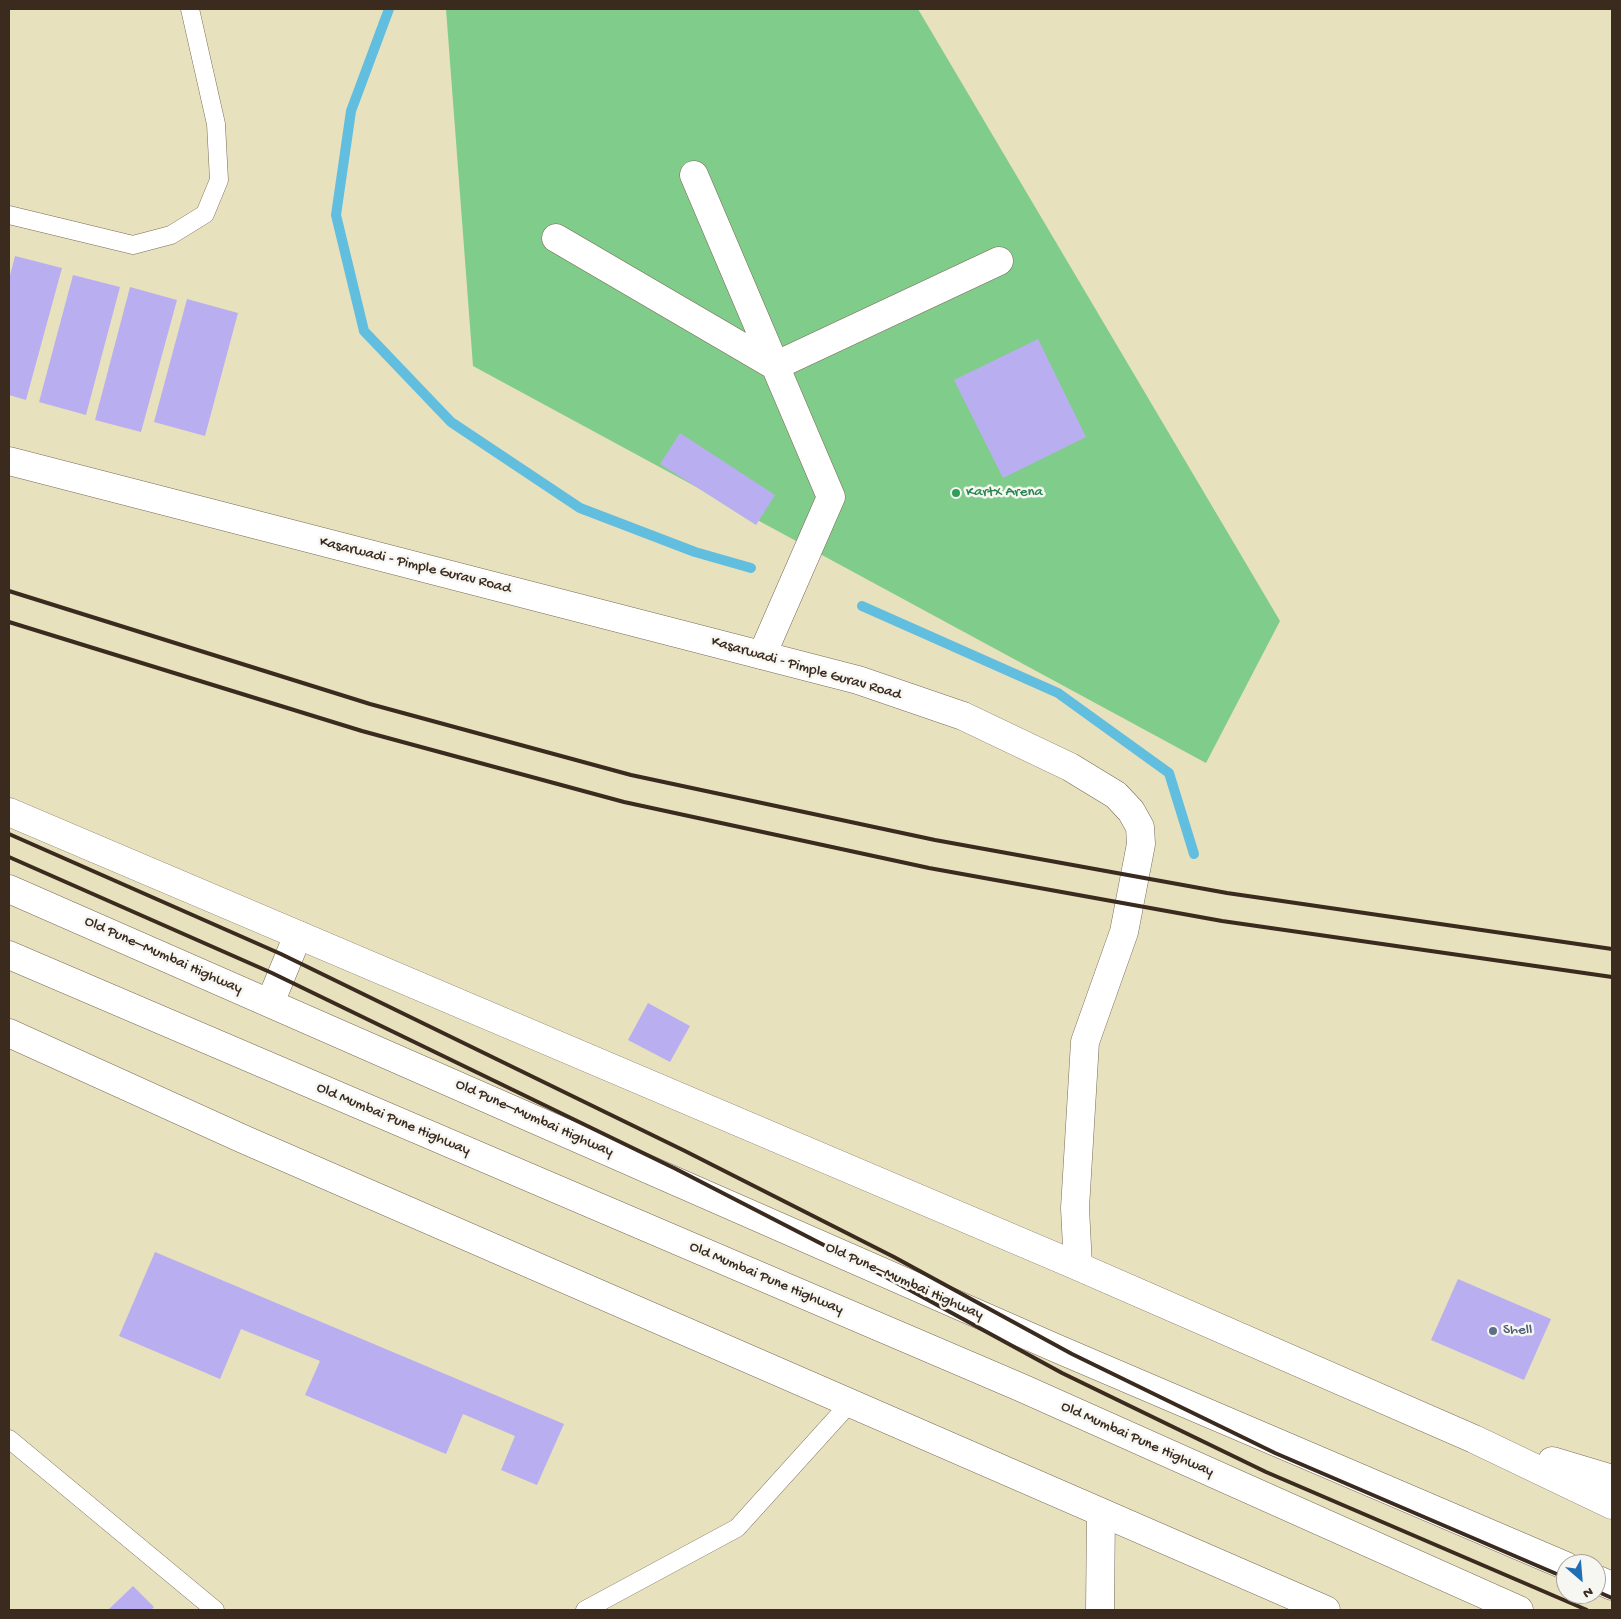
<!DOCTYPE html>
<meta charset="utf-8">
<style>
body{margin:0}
#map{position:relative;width:1621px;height:1619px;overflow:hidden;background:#e8e1bd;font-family:"Gochi Hand",sans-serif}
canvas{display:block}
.frame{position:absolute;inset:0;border:10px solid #3b2a1e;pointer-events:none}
.north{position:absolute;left:1556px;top:1554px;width:50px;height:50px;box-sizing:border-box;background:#f6f6f2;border:1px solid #aba49d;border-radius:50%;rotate:153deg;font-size:14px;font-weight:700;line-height:20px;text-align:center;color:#3b2a1e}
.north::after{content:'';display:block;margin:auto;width:18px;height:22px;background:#1f6fb2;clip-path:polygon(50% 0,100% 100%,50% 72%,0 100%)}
</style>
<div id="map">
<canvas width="1621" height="1619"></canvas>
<div class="frame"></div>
<div class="north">N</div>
</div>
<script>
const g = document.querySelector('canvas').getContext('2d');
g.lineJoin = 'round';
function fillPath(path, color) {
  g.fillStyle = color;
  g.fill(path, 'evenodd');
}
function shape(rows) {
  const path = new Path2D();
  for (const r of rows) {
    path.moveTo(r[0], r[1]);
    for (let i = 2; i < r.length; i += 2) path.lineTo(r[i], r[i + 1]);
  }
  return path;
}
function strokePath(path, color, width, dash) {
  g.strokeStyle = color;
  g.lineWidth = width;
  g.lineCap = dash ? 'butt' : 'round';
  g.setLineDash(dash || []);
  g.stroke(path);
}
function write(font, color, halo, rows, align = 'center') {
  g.font = font + ' "Gochi Hand",sans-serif';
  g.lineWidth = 5;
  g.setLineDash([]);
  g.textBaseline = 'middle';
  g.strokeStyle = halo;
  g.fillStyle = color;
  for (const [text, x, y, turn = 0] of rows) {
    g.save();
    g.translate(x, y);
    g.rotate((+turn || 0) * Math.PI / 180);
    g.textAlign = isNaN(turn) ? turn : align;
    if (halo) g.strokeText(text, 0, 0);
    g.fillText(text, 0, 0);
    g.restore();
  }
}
const green = shape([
 [446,9,918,9,1280,621,1206,763,473,366]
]);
const stream = shape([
 [389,9,351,111,336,215,364,331,451,422,580,508,695,552,751,568],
 [862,606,1058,693,1169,773,1194,854]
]);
const building = shape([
 [15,256,62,268,26,400,9,395,9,279],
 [73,275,120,287,86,415,39,402],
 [130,287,177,300,141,432,95,420],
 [187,299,238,313,205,436,154,422],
 [1038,339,1086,437,1003,478,954,380],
 [680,433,775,495,756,525,660,464],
 [648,1003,690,1026,670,1062,628,1040],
 [155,1252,564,1424,537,1485,501,1470,515,1436,463,1414,446,1454,305,1395,320,1361,241,1329,220,1379,119,1336],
 [1458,1279,1551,1319,1524,1380,1431,1340],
 [133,1586,154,1607,151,1610,108,1610]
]);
const lane = shape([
 [9,215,133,245,171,235,205,214,219,180,216,124,190,9],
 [9,1439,215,1610],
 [585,1610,737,1528,850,1403]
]);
const street = shape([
 [694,175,831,497,762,655],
 [556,238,775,366,999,261],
 [1100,1610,1101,1513]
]);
const primary = shape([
 [9,461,858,680,963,716,1070,767,1116,795,1131,811,1140,827,1141,844,1124,932,1085,1042,1075,1208,1078,1266],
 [9,812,1068,1262,1474,1439,1612,1505],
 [9,1033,243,1139,1326,1610],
 [1552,1461,1612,1479]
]);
const highway = shape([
 [9,889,1058,1349,1566,1566],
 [9,955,1022,1388,1519,1610],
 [270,1003,298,935],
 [1596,1579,1612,1586]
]);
const rail = shape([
 [9,591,370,704,631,775,935,840,1227,893,1612,949],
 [9,622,362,731,624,802,929,868,1222,921,1612,977],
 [9,834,281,954,685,1151,894,1257,1072,1354,1275,1453,1566,1578],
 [9,857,272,973,676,1169,884,1276,1062,1373,1266,1472,1587,1610],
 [1596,1591,1612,1598]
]);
const markers = [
 [956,493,5,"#2e9e5b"],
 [1493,1331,5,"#5c6f8a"]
];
const leisureNames = [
 ["KartX Arena",966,493]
];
const streetNames = [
 ["Kasarwadi - Pimple Gurav Road",415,566,14],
 ["Kasarwadi - Pimple Gurav Road",806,669,16],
 ["Old Pune–Mumbai Highway",163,956,24],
 ["Old Pune–Mumbai Highway",534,1119,24],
 ["Old Mumbai Pune Highway",393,1120,23],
 ["Old Mumbai Pune Highway",766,1279,23],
 ["Old Pune–Mumbai Highway",904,1282,24],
 ["Old Mumbai Pune Highway",1137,1440,24]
];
const serviceNames = [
 ["Shell",1503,1331]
];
fillPath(green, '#80cc8a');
strokePath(stream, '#61bedf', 10);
fillPath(building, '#b9aff0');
strokePath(lane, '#786a56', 19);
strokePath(street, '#786a56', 29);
strokePath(primary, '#786a56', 29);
strokePath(highway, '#786a56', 29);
strokePath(lane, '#fff', 18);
strokePath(street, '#fff', 28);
strokePath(primary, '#fff', 28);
strokePath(highway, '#fff', 28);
strokePath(rail, '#3b2a1e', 4);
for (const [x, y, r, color] of markers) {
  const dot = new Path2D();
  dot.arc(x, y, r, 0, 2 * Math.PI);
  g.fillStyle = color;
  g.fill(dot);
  strokePath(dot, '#f6f6f2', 2);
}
write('15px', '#27864d', '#f6f6f2', leisureNames, 'left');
write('15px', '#3b2a1e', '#f6f6f2', streetNames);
write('15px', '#4e5e75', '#f6f6f2', serviceNames, 'left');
</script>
